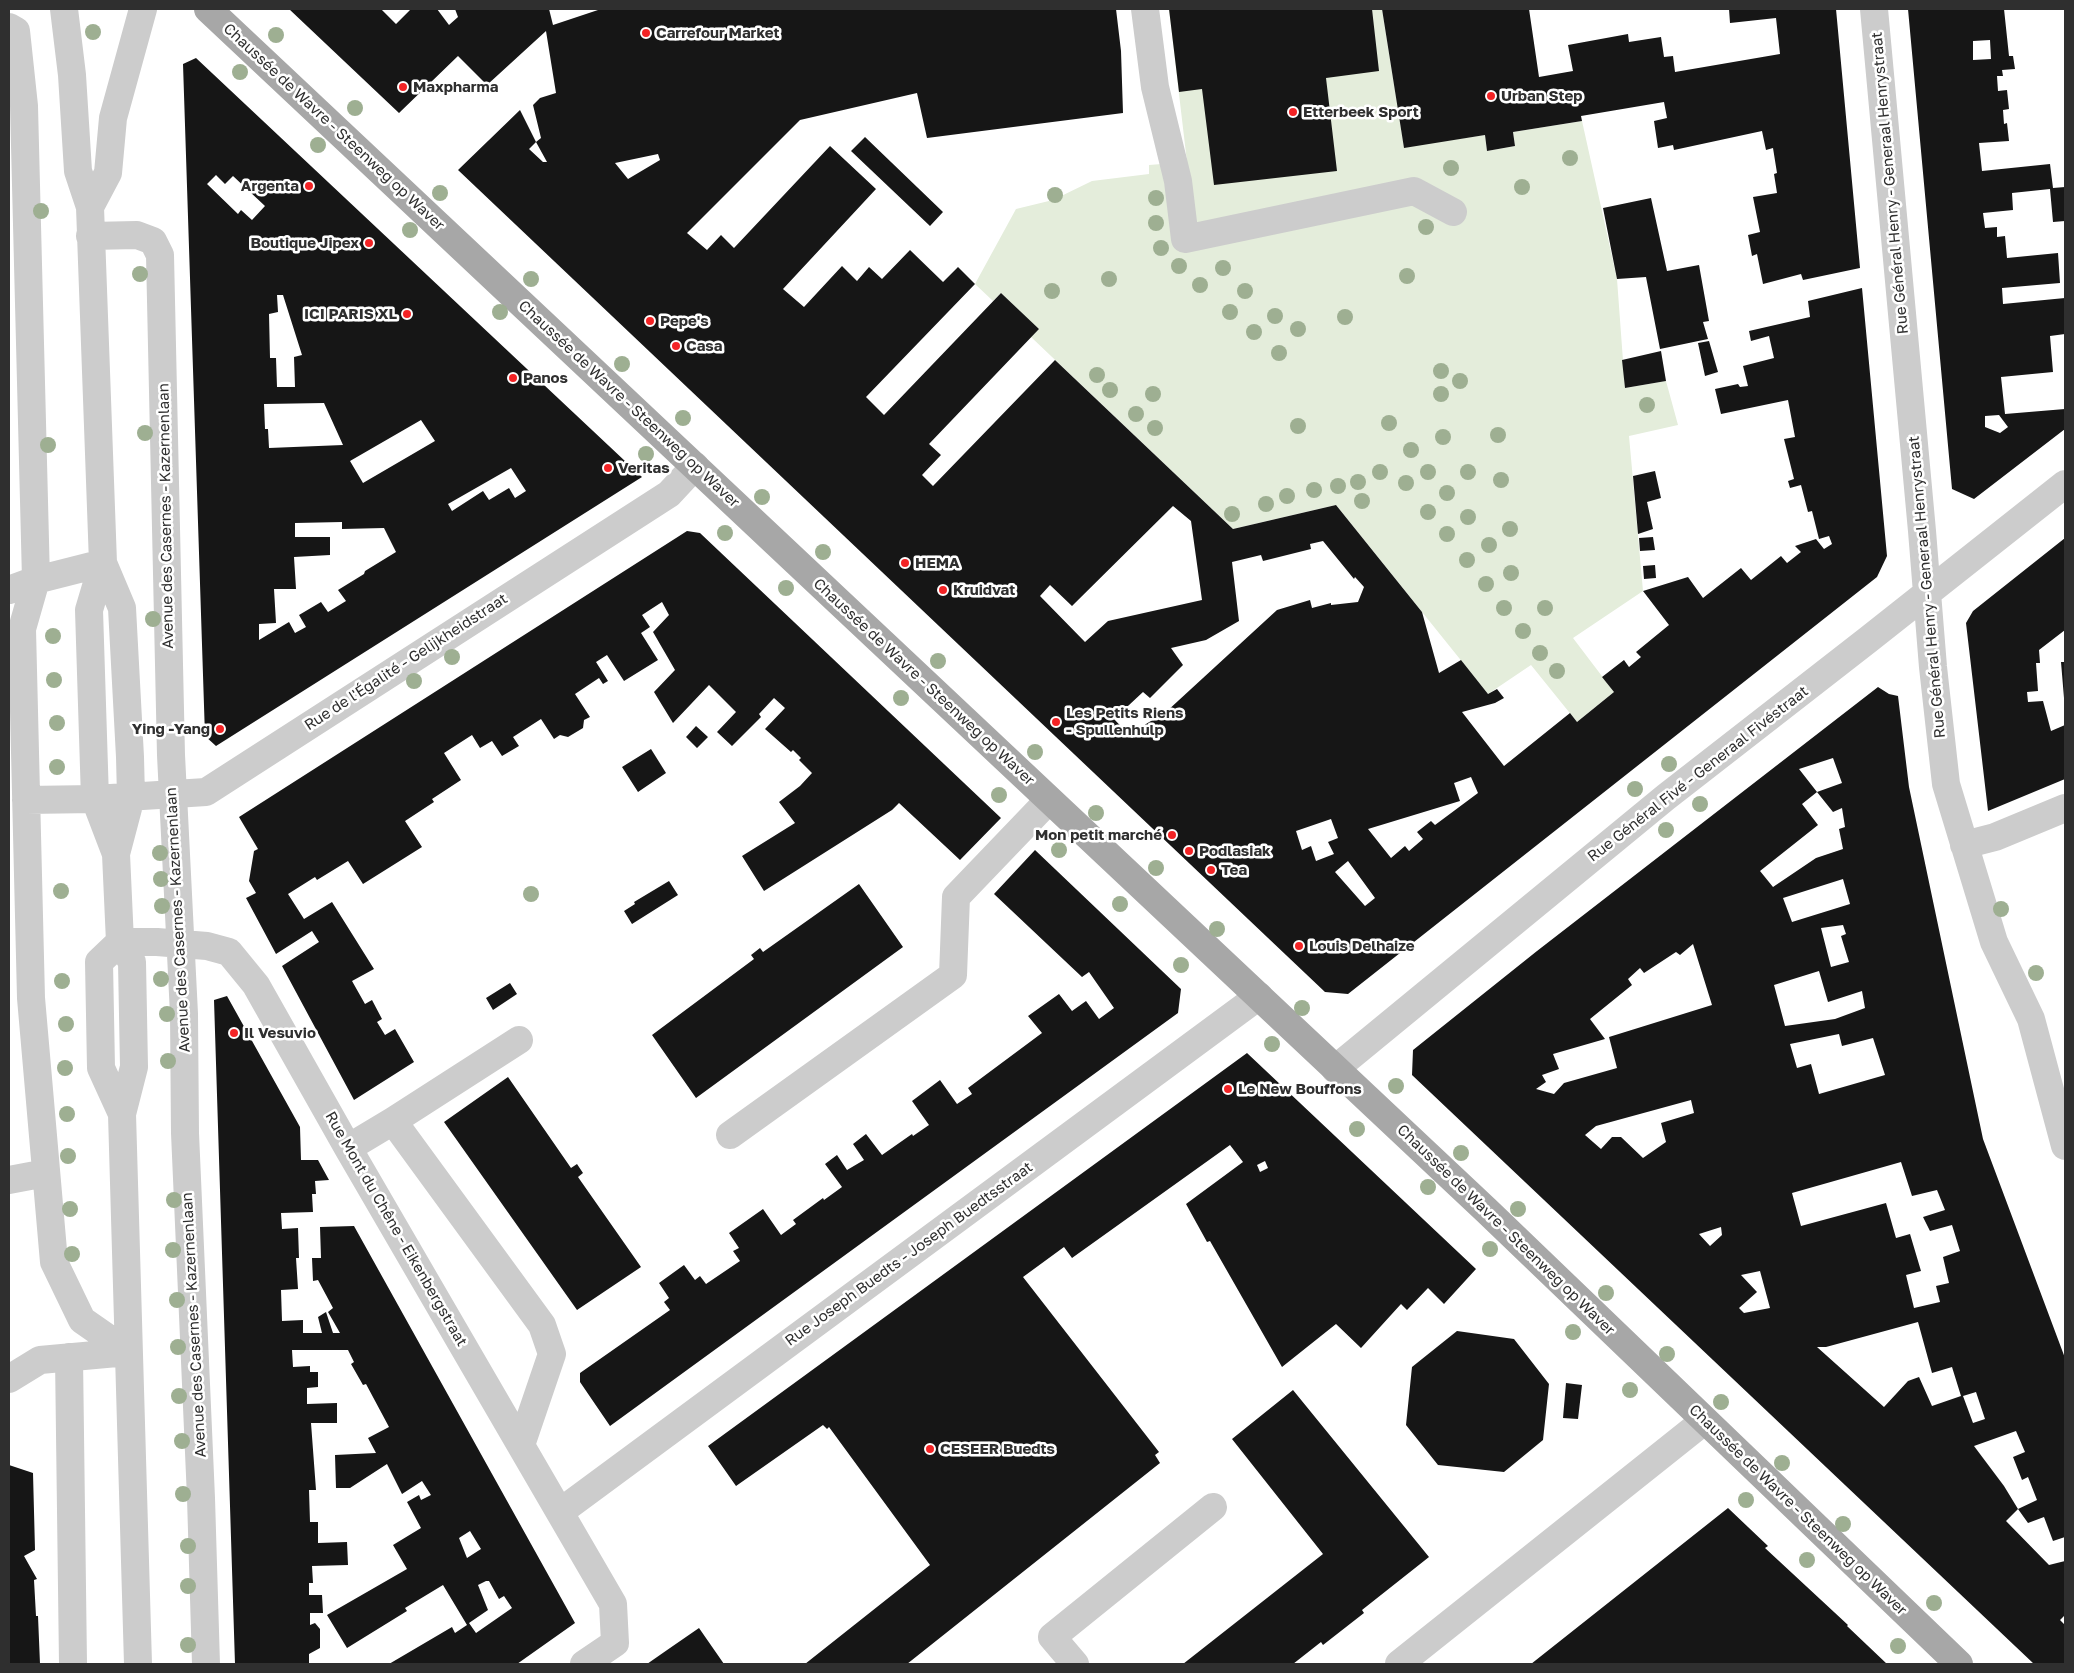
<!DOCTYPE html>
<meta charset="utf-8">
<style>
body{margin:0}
#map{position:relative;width:2074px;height:1673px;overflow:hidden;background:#fff;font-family:"Golos Text",sans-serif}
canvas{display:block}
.frame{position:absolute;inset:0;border:10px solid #2f2f2f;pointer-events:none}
</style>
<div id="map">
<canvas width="2074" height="1673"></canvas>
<div class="frame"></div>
</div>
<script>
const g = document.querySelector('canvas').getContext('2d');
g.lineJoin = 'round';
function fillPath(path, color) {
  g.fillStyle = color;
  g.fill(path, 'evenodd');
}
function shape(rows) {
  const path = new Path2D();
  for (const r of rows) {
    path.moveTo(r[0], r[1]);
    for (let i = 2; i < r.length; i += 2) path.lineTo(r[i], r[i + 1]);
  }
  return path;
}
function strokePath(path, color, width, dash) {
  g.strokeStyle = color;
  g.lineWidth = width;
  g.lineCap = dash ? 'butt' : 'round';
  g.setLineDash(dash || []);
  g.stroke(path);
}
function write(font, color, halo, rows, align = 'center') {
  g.font = font + ' "Golos Text",sans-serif';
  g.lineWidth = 5;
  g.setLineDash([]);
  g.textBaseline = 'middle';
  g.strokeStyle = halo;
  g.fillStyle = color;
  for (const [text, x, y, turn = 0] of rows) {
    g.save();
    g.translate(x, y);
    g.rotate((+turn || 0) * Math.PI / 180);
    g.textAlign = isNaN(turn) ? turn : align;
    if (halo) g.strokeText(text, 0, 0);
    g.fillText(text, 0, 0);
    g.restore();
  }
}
const green = shape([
 [1169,9,1382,9,1404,147,1485,135,1487,151,1515,146,1513,132,1582,121,1617,279,1625,388,1666,381,1678,425,1629,436,1643,591,1573,638,1614,692,1577,722,1531,665,1488,694,1336,505,1233,529,1031,337,1039,329,1030,321,1001,293,993,301,975,284,1016,209,1053,200,1092,181,1149,174,1149,165,1187,162]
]);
const building = shape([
 [289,9,381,9,396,24,410,10,409,9,437,9,449,25,458,17,455,9,549,9,553,25,601,9,1116,9,1121,51,1123,113,927,138,917,93,800,120,687,233,707,250,721,235,734,248,830,146,876,189,783,289,804,307,842,266,857,281,869,267,882,279,910,250,943,282,958,267,975,284,866,397,884,415,1001,293,1039,329,929,444,941,455,922,475,933,486,1055,360,1233,529,1336,505,1422,612,1439,673,1461,660,1488,694,1497,689,1504,698,1495,703,1462,712,1504,766,1570,713,1577,722,1614,692,1602,677,1624,660,1629,667,1641,657,1636,652,1669,625,1643,591,1688,577,1703,598,1741,568,1751,580,1781,556,1787,563,1801,552,1795,546,1816,539,1824,549,1832,544,1829,536,1819,539,1812,511,1808,512,1801,485,1790,488,1788,481,1794,479,1784,439,1795,437,1788,400,1721,414,1715,389,1738,384,1740,387,1748,386,1743,366,1774,358,1769,336,1751,341,1749,331,1810,317,1808,301,1862,288,1887,556,1877,577,1348,994,1325,992,458,170,520,110,536,142,541,138,533,105,540,98,556,93,546,31,487,85,458,56,399,113],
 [536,142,547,162,543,162,529,149],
 [658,154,660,160,628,179,615,163],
 [1173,506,1191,521,1202,600,1108,621,1085,642,1040,596,1050,585,1072,606],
 [1323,541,1354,579,1355,577,1364,587,1358,602,1331,605,1331,603,1312,608,1310,600,1277,610,1166,712,1146,724,1132,738,1114,719,1143,692,1150,698,1183,665,1171,648,1206,640,1239,621,1232,562,1261,555,1263,561,1311,549,1310,544],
 [1471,777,1478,793,1435,825,1431,821,1417,832,1423,839,1409,851,1405,846,1391,858,1368,829,1460,801,1454,783],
 [1331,819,1338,838,1328,842,1334,854,1316,861,1311,846,1302,850,1296,831],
 [1348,861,1375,898,1365,906,1335,872],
 [1169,9,1372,9,1379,71,1326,78,1337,171,1214,185,1202,89,1179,92],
 [1382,9,1529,9,1539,77,1573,71,1568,45,1628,34,1629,42,1661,37,1664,57,1673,56,1675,72,1780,54,1776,18,1730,23,1729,9,1836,9,1860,268,1803,280,1801,274,1763,284,1757,254,1752,256,1748,235,1760,232,1753,197,1777,193,1774,174,1777,173,1773,148,1766,150,1762,131,1674,150,1673,145,1658,148,1654,121,1667,118,1664,102,1581,116,1582,121,1513,132,1515,146,1487,151,1485,135,1404,148],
 [1908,9,2004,9,2009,56,2013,56,2015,69,2002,70,2003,76,1997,76,1998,91,2007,90,2009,109,2003,110,2004,124,2007,123,2009,141,1979,143,1982,171,2050,164,2053,188,2065,187,2065,221,2053,222,2050,189,2012,193,2013,210,1983,213,1985,228,1997,227,1997,237,2005,236,2007,258,2058,253,2060,283,2002,288,2003,304,2065,298,2065,334,2050,336,2053,372,2001,377,2005,414,2065,409,2065,429,1974,499,1952,489],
 [1990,40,1991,59,1973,60,1973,41],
 [1999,415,2008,427,2000,433,1985,427,1985,416],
 [196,58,642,477,216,746,205,736,183,64],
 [216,175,225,184,233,176,265,206,252,220,241,210,238,214,207,184],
 [277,295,283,295,302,355,294,357,295,387,277,387,276,358,270,358,269,314,278,312],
 [324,403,343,445,269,448,268,429,265,429,264,404],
 [421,420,435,441,363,483,350,461],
 [511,468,526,491,515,498,509,488,489,500,483,491,452,511,448,504],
 [342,522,342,529,384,528,396,552,365,571,364,574,338,590,346,601,328,612,321,602,299,615,306,627,295,633,289,622,259,640,259,624,276,623,274,589,296,589,294,557,330,555,330,537,295,537,295,523],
 [865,137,943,212,930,226,851,151],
 [1651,198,1667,271,1699,265,1709,321,1703,322,1708,339,1660,349,1646,277,1617,279,1603,208],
 [1709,341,1718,372,1705,376,1698,343],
 [1661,351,1666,381,1625,388,1622,360],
 [1655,471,1661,498,1647,502,1653,529,1638,534,1633,476],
 [687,531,700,533,1001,818,960,860,899,803,892,810,764,891,742,856,795,823,779,802,800,786,812,773,799,760,801,758,793,750,791,752,765,729,785,708,774,698,759,714,761,717,732,746,717,732,736,712,709,685,673,723,654,692,675,670,653,632,669,615,662,602,642,615,650,627,641,633,658,660,624,681,607,655,596,662,608,681,603,684,599,678,575,694,590,717,584,720,583,728,568,737,560,735,554,739,541,719,513,737,519,746,502,756,492,741,480,748,472,735,444,753,461,780,432,799,434,802,405,821,422,847,363,884,348,861,317,880,315,877,288,894,304,919,332,902,374,969,352,981,365,1004,372,1000,382,1019,377,1022,385,1035,395,1029,414,1062,354,1100,282,966,319,942,312,931,276,954,246,898,256,893,249,881,254,851,258,849,239,817],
 [1653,537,1655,550,1640,551,1639,538],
 [2065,538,2065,630,2039,650,2040,663,2036,663,2038,691,2027,692,2028,702,2043,701,2051,731,2065,725,2065,779,1988,811,1966,623,1973,611],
 [1655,565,1656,578,1644,579,1643,566],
 [2061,662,2065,662,2065,698,2064,698],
 [1878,687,1889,694,1898,696,1909,787,1983,1139,2065,1358,2065,1537,2053,1541,2044,1517,2028,1523,2018,1509,2037,1500,2028,1477,2022,1480,2013,1457,2025,1452,2016,1431,1974,1446,2004,1486,2018,1509,2006,1521,2049,1565,2065,1561,2065,1615,2060,1620,2065,1625,2065,1664,2034,1664,1412,1075,1413,1050,1537,951],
 [1833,758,1842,783,1817,792,1833,812,1842,808,1845,827,1839,829,1843,849,1816,858,1773,887,1760,871,1818,825,1802,804,1817,792,1799,769],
 [1843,879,1850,904,1792,922,1783,898],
 [1843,925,1846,934,1841,936,1849,962,1831,967,1821,928],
 [1693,944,1712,1005,1609,1037,1617,1068,1564,1083,1554,1094,1536,1089,1546,1082,1542,1075,1559,1069,1553,1054,1605,1039,1590,1019,1632,985,1628,979,1640,968,1644,973,1676,952,1680,955],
 [1819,971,1828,1002,1862,991,1865,1008,1835,1019,1785,1026,1774,985],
 [1839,1034,1842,1046,1873,1038,1885,1075,1819,1094,1811,1064,1797,1068,1790,1044],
 [1691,1100,1694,1113,1661,1123,1666,1142,1643,1158,1621,1137,1612,1137,1601,1149,1585,1135,1596,1126],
 [1901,1162,1912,1196,1937,1190,1945,1210,1923,1217,1930,1231,1952,1225,1960,1251,1943,1257,1949,1283,1936,1286,1940,1302,1914,1308,1906,1275,1921,1271,1910,1234,1896,1238,1886,1203,1801,1226,1792,1193],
 [1721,1227,1722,1235,1710,1246,1699,1234],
 [1760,1271,1770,1308,1744,1313,1739,1308,1757,1292,1741,1275],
 [1918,1322,1932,1373,1952,1367,1961,1396,1932,1406,1919,1377,1908,1381,1884,1407,1817,1347,1826,1347],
 [1976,1392,1985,1419,1973,1423,1963,1396],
 [696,726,708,737,697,748,686,737],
 [651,749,666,773,638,792,622,767],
 [1035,850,1181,989,1178,1013,610,1426,580,1382,580,1373,670,1310,664,1302,669,1298,659,1283,684,1265,695,1280,700,1276,706,1284,740,1261,733,1251,739,1248,729,1233,763,1209,781,1235,796,1224,793,1220,823,1198,824,1200,842,1187,825,1164,837,1155,847,1170,864,1160,853,1144,866,1134,882,1155,912,1134,913,1136,929,1125,912,1101,940,1080,957,1104,972,1094,968,1088,1042,1033,1028,1016,1059,994,1072,1011,1086,1001,1099,1019,1114,1008,1089,972,1082,977,994,894],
 [669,881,678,895,632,924,624,911,635,904,634,902],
 [859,884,903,947,696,1098,652,1035,754,959,751,955,760,948,763,952],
 [510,983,517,994,493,1010,486,998],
 [227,996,300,1127,301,1160,318,1160,329,1180,315,1181,316,1194,312,1194,313,1212,281,1213,282,1229,298,1228,299,1258,296,1258,298,1289,281,1290,282,1321,303,1320,303,1333,322,1333,318,1317,326,1312,333,1333,340,1333,328,1312,333,1308,318,1280,313,1281,312,1258,321,1258,320,1227,354,1226,575,1623,517,1664,389,1664,452,1627,455,1633,467,1625,443,1585,405,1608,407,1611,347,1648,327,1615,407,1569,393,1545,421,1528,407,1502,419,1495,421,1500,431,1495,422,1481,402,1494,387,1464,350,1488,336,1488,335,1455,376,1453,368,1438,389,1427,366,1384,363,1385,351,1364,354,1362,348,1350,292,1350,293,1367,310,1366,310,1372,318,1372,318,1387,307,1388,307,1404,337,1403,337,1423,311,1423,316,1490,309,1490,310,1522,318,1522,318,1543,347,1542,348,1565,312,1566,313,1583,309,1583,309,1595,322,1595,323,1613,310,1613,310,1625,315,1623,320,1629,320,1648,309,1654,309,1664,235,1664,214,1000],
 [470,1531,481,1549,467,1558,459,1538],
 [486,1581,489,1581,499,1599,504,1596,512,1608,476,1633,469,1623,488,1610,478,1585],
 [1247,1053,1476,1269,1444,1304,1428,1288,1407,1310,1401,1304,1361,1348,1336,1324,1282,1367,1210,1241,1207,1242,1186,1204,1243,1162,1230,1145,1072,1258,1064,1247,1023,1277,1159,1452,1155,1455,1160,1463,907,1664,805,1664,930,1565,829,1427,827,1429,823,1425,736,1486,708,1446],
 [1265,1161,1268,1168,1260,1172,1257,1165],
 [508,1077,571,1168,577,1164,583,1173,578,1177,641,1267,577,1310,444,1122],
 [1457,1331,1514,1339,1549,1384,1543,1440,1504,1472,1438,1465,1406,1425,1412,1367],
 [1566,1383,1582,1385,1578,1419,1563,1418],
 [1293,1390,1429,1557,1362,1610,1364,1613,1323,1645,1321,1642,1293,1664,1183,1664,1323,1554,1232,1439],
 [9,1465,33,1473,35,1550,24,1556,37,1579,34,1580,36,1616,38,1616,40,1664,9,1664],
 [1728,1508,1768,1546,1765,1548,1848,1625,1847,1626,1887,1664,1531,1664],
 [699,1628,724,1664,647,1664,670,1648]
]);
const minor = shape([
 [64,9,72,75,78,171,90,207,103,563,89,610,95,799,116,854],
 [1145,9,1155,87,1178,181,1185,239,1414,191,1453,212],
 [1874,9,1922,531,1933,667,1946,784,1994,942,2031,1019,2065,1146],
 [9,27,16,31,24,106,36,580,22,629,31,998,54,1262,82,1320,128,1352],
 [90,207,108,173,113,118,143,9],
 [90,236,137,235,153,241,160,255,171,755,184,1014,185,1133,201,1498,206,1664],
 [103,563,122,608,130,757,131,797,116,854,120,942,132,962,134,1067,122,1114,138,1664],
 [9,590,36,580,103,563],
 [26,800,95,799,206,792,669,494,695,466],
 [1964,845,1995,837,2065,808],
 [120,942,157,942,207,946,229,952,256,985,348,1148,613,1604,615,1643,584,1664],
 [120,942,99,962,101,1068,122,1114],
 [1335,1069,1666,797,1869,639,2065,484],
 [393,1121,519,1040],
 [730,1135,953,975,956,897,1049,800],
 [348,1148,393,1121,542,1325,552,1354,521,1445],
 [9,1180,46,1173],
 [69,1357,73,1664],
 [9,1379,40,1360,128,1352],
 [560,1512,1259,996],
 [1075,1664,1052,1637,1213,1507],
 [1399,1664,1704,1421]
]);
const major = shape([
 [208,9,1486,1210,1959,1664]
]);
const trees = [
 [93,32],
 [276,35],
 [240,72],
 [355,108],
 [318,145],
 [1570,158],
 [1451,168],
 [1522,187],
 [440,193],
 [1055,195],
 [1156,198],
 [41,211],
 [1156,223],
 [1426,227],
 [410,230],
 [1161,248],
 [1179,266],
 [1223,268],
 [140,274],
 [1407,276],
 [531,279],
 [1109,279],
 [1200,285],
 [1052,291],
 [1245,291],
 [500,312],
 [1230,312],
 [1275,316],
 [1345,317],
 [1298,329],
 [1254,332],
 [1279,353],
 [622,364],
 [1441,371],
 [1097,375],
 [1460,381],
 [1110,390],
 [1153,394],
 [1441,394],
 [1647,405],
 [1136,414],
 [683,418],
 [1389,423],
 [1298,426],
 [1155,428],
 [145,433],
 [1498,435],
 [1443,437],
 [48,445],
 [1411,450],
 [646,454],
 [1380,472],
 [1428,472],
 [1468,472],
 [1501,480],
 [1358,482],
 [1406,483],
 [1338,486],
 [1314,490],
 [1447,493],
 [1287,496],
 [762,497],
 [1362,501],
 [1266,504],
 [1428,512],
 [1232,514],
 [1468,517],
 [1510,529],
 [725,533],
 [1447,534],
 [1489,545],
 [823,552],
 [1467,560],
 [1511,573],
 [1486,584],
 [786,588],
 [1504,608],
 [1545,608],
 [153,619],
 [1523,631],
 [53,636],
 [1540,653],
 [452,657],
 [938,661],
 [1557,671],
 [54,680],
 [414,681],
 [901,698],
 [57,723],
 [1035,752],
 [1669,764],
 [57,767],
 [1635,789],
 [999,795],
 [1700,804],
 [1096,813],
 [1666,830],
 [1059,850],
 [160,853],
 [1156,868],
 [161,879],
 [61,891],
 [531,894],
 [1120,904],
 [162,906],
 [2001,909],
 [1217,929],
 [1181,965],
 [2036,973],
 [161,979],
 [62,981],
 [1302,1008],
 [167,1014],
 [66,1024],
 [1272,1044],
 [168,1061],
 [65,1068],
 [1396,1086],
 [67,1114],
 [1357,1129],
 [1461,1153],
 [68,1156],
 [1428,1187],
 [174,1200],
 [70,1209],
 [1518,1209],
 [1490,1249],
 [173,1250],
 [72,1254],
 [1606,1293],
 [177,1300],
 [1573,1332],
 [178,1347],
 [1667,1354],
 [1630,1390],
 [179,1396],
 [1721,1402],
 [182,1441],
 [1782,1463],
 [183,1494],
 [1746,1500],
 [1843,1524],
 [188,1546],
 [1807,1560],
 [188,1586],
 [1934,1603],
 [188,1645],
 [1898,1646]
];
const markers = [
 [646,33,5,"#f32325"],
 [403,87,5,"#f32325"],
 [1491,96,5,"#f32325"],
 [1293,112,5,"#f32325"],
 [309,186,5,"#f32325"],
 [369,243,5,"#f32325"],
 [407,314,5,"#f32325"],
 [650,321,5,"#f32325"],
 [676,346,5,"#f32325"],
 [513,378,5,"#f32325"],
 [608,468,5,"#f32325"],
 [905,563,5,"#f32325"],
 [943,590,5,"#f32325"],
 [1056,722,5,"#f32325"],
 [220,729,5,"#f32325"],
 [1172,835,5,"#f32325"],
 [1189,851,5,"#f32325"],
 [1211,870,5,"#f32325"],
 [1299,946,5,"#f32325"],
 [234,1033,5,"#f32325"],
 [1228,1089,5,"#f32325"],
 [930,1449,5,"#f32325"]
];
const poiNames = [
 ["Carrefour Market",656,33],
 ["Maxpharma",413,87],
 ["Urban Step",1501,96],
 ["Etterbeek Sport",1303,112],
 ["Argenta",299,186,"right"],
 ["Boutique Jipex",359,243,"right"],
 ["ICI PARIS XL",397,314,"right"],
 ["Pepe's",660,321],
 ["Casa",686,346],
 ["Panos",523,378],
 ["Veritas",618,468],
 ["HEMA",915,563],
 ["Kruidvat",953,590],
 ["Les Petits Riens",1066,713],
 ["- Spullenhulp",1066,730],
 ["Ying -Yang",210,729,"right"],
 ["Mon petit marché",1162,835,"right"],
 ["Podlasiak",1199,851],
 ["Tea",1221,870],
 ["Louis Delhaize",1309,946],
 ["Il Vesuvio",244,1033],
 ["Le New Bouffons",1238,1089],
 ["CESEER Buedts",940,1449]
];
const streetNames = [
 ["Chaussée de Wavre - Steenweg op Waver",334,127,43],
 ["Rue Général Henry - Generaal Henrystraat",1890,183,-95],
 ["Chaussée de Wavre - Steenweg op Waver",629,404,43],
 ["Avenue des Casernes - Kazernenlaan",166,516,-91],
 ["Rue Général Henry - Generaal Henrystraat",1927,587,-95],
 ["Rue de l'Égalité - Gelijkheidstraat",406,662,-33],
 ["Chaussée de Wavre - Steenweg op Waver",924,682,43],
 ["Rue Général Fivé - Generaal Fivéstraat",1698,774,-38],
 ["Avenue des Casernes - Kazernenlaan",178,920,-93],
 ["Rue Mont du Chêne - Eikenbergstraat",396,1229,60],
 ["Chaussée de Wavre - Steenweg op Waver",1506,1230,44],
 ["Rue Joseph Buedts - Joseph Buedtsstraat",909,1254,-36],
 ["Avenue des Casernes - Kazernenlaan",194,1325,-93],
 ["Chaussée de Wavre - Steenweg op Waver",1798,1510,44]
];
fillPath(green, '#e4eddb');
fillPath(building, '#161616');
strokePath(minor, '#ccc', 28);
strokePath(major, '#a7a7a7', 28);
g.fillStyle = '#9eaf92';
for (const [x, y] of trees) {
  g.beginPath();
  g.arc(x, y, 8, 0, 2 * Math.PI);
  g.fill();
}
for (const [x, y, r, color] of markers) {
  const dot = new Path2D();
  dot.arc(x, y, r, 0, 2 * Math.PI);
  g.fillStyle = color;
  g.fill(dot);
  strokePath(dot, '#fff', 2);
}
write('bold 15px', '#2f2f2f', '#fff', poiNames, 'left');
write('15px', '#2f2f2f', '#fff', streetNames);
</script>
